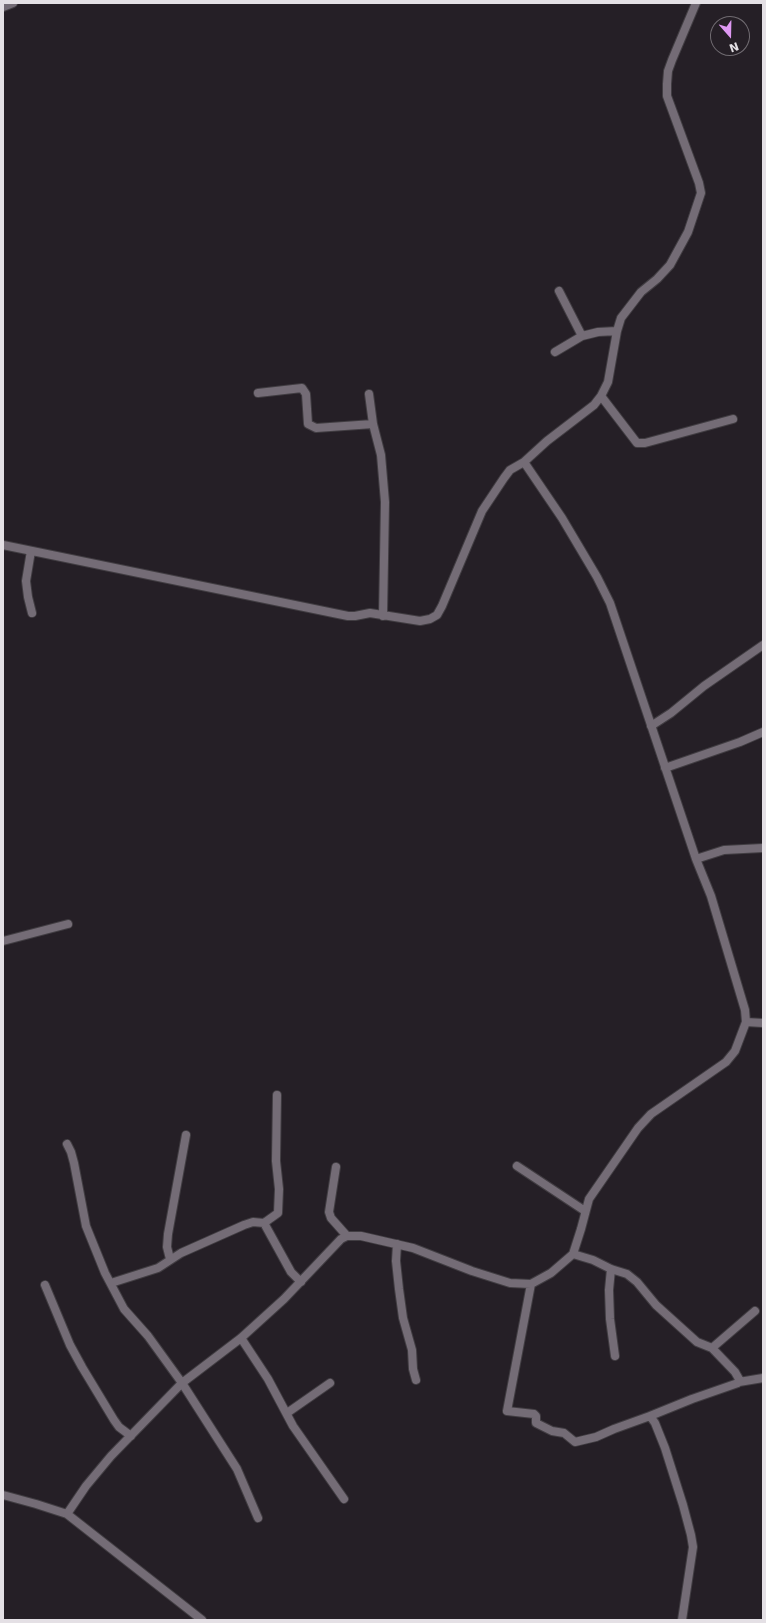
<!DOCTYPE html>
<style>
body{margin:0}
#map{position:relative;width:766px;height:1623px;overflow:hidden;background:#251f26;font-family:"DejaVu Sans",sans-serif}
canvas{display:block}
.frame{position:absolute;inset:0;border:4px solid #e4e0e5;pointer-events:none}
.north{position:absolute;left:710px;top:16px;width:40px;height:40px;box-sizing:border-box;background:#251f26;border:1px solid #716c72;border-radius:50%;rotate:160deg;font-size:11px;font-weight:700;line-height:16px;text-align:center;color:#e4e0e5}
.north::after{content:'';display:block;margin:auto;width:14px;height:18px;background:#de98f2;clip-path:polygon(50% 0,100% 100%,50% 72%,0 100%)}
</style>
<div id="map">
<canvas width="766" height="1623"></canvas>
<div class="frame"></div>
<div class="north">N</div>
</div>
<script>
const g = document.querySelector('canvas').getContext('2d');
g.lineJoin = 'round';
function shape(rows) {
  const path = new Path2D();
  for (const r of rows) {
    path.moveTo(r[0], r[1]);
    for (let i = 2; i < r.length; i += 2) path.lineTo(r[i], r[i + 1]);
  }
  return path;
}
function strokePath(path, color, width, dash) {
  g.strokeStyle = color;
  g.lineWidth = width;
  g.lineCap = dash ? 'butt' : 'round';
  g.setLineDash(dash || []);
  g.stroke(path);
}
const minor = shape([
 [3,7,13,3],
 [559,291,582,336],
 [555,352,582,336,598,332,617,331],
 [258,393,302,388,306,394,308,424,316,428,373,424],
 [369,394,373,424,381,455,385,502,383,616],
 [601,396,637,443,645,443,733,419],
 [3,545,348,616,355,616,370,613,420,621,430,619,437,615,442,606,482,511,504,478,510,470,524,462],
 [31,551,26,581,28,597,32,613],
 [651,726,671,713,704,686,763,645],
 [665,768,740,742,763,732],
 [696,859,724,850,763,848],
 [3,941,68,924],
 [746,1022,763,1023],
 [67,1144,71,1152,74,1163,86,1226,105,1273,124,1309,148,1336,182,1383,237,1469,258,1518],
 [517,1166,585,1211],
 [336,1167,329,1212,331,1218,347,1236],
 [264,1223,291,1272,301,1282],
 [397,1244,396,1261,399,1289,403,1318,412,1350,413,1369,416,1380],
 [573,1254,593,1260,611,1269,627,1274,637,1282,656,1305,697,1342,712,1348,735,1372,739,1379,738,1383,692,1399,650,1416,655,1423,665,1448,683,1505,691,1535,693,1547,682,1620],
 [170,1259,167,1247,168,1234,186,1135],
 [611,1269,609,1290,610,1319,615,1356],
 [111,1283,158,1268,181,1253,244,1225,253,1222,264,1223,278,1213,279,1189,276,1161,277,1095],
 [531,1284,507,1411,534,1414,536,1416,536,1423,552,1431,564,1433,575,1442,596,1437,614,1429,650,1416],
 [45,1285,70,1345,82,1367,114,1420,119,1427,131,1436],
 [241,1338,268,1379,293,1426,344,1499],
 [712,1348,755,1311],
 [739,1382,763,1378],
 [287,1413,330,1383],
 [3,1495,36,1504,67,1514,202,1620],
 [67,1514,86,1486,111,1456,182,1383,241,1338,284,1299,341,1239,347,1236,361,1236,413,1248,472,1271,510,1283,531,1284,551,1273,573,1254,581,1229,589,1199,638,1128,651,1114,726,1062,735,1051,746,1022,745,1010,711,896,696,859,610,603,597,577,562,518,524,462,547,441,594,405,601,396,608,382,617,331,621,318,641,292,657,279,670,265,688,232,701,193,699,183,667,96,667,84,668,71,672,60,696,3]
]);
strokePath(minor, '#413d42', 10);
strokePath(minor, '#746c76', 8);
</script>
